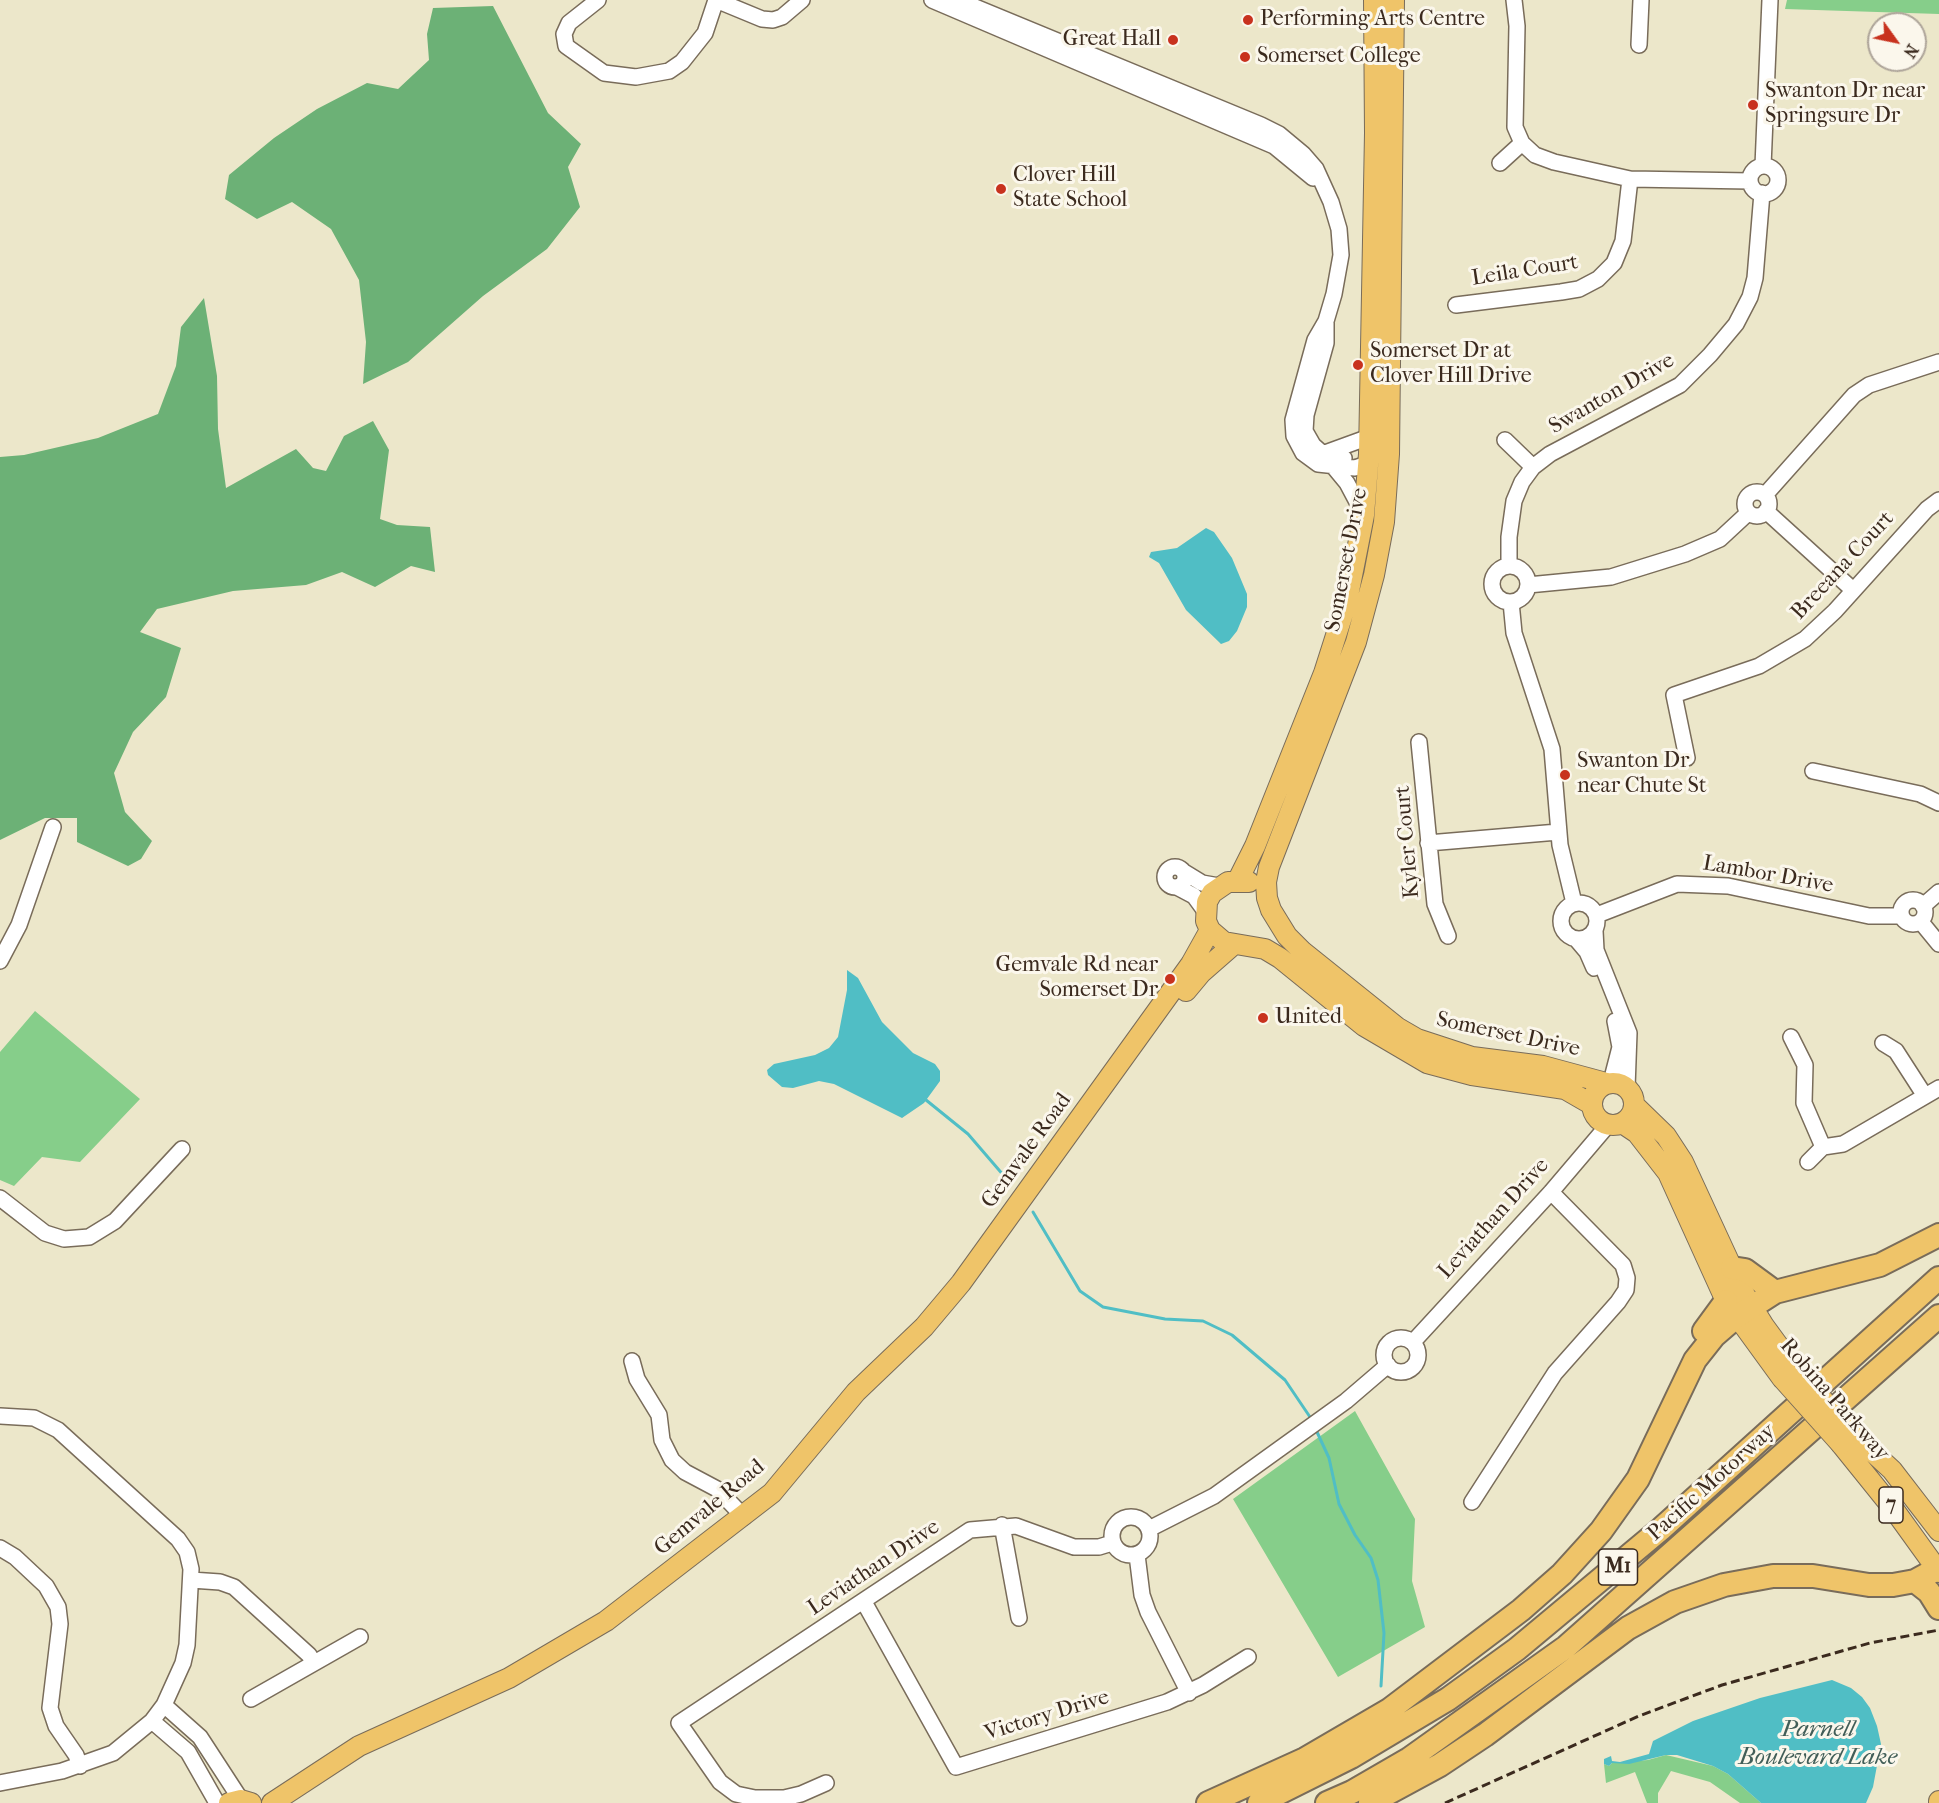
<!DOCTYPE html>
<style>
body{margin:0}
#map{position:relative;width:1939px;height:1803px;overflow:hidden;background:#ece7ca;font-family:"IM FELL French Canon",serif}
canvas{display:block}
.north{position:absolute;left:1867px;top:12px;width:60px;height:60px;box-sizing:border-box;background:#fbf7ec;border:2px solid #aea59a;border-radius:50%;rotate:123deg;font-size:16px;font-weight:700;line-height:24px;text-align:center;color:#3b2a1e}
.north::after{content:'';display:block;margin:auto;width:21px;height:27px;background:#c8321e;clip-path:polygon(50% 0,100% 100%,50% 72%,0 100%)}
</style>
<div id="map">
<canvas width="1939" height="1803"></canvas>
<div class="north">N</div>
</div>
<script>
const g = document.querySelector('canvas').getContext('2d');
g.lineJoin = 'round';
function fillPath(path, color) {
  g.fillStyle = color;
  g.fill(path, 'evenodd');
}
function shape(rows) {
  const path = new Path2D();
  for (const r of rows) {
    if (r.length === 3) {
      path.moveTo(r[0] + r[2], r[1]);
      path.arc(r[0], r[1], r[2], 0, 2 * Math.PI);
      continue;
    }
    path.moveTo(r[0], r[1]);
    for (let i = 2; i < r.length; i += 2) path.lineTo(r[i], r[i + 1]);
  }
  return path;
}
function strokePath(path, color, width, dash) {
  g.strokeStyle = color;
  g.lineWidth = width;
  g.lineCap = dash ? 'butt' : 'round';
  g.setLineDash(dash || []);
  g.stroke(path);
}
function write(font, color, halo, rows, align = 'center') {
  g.font = font + ' "IM FELL French Canon",serif';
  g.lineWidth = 6;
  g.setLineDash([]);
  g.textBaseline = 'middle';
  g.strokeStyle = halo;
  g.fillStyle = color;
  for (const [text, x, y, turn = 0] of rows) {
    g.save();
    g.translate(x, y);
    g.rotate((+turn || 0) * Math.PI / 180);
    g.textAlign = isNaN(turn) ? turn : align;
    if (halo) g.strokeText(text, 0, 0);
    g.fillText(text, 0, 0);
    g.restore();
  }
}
const green = shape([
 [1787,0,1939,0,1939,14,1785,9],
 [35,1011,140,1099,80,1162,42,1157,14,1186,0,1180,0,1052],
 [1355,1411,1415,1519,1412,1581,1425,1627,1338,1677,1233,1499],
 [1666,1755,1713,1766,1728,1774,1761,1803,1740,1803,1710,1782,1671,1771,1658,1793,1658,1803,1647,1803,1635,1772,1606,1783,1604,1764,1609,1766,1612,1763,1648,1760]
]);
const forest = shape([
 [493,6,548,113,581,144,568,167,580,207,547,249,483,296,408,362,363,384,366,342,359,280,331,229,292,202,257,219,225,199,229,175,274,138,317,109,367,83,398,89,429,60,427,34,433,8],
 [204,298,217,376,218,429,226,488,296,449,313,468,326,471,344,436,373,421,389,450,380,519,397,525,430,527,435,572,411,566,375,587,342,572,306,585,233,591,157,609,140,632,181,648,166,697,133,732,114,773,125,812,152,841,141,859,128,866,77,842,77,818,45,818,0,840,0,457,24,455,98,438,158,414,176,366,181,327]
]);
const water = shape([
 [1206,528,1214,532,1232,558,1247,594,1247,607,1237,631,1229,641,1221,644,1186,610,1159,563,1149,557,1151,552,1177,548],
 [847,970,858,978,882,1022,913,1053,935,1064,940,1071,940,1081,924,1103,902,1118,834,1084,819,1081,793,1088,782,1087,768,1075,767,1070,774,1064,815,1055,829,1048,838,1037,847,990],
 [1832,1680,1851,1688,1862,1697,1870,1708,1877,1726,1881,1744,1873,1787,1866,1803,1761,1803,1728,1774,1713,1766,1677,1755,1666,1755,1629,1764,1612,1763,1609,1766,1604,1764,1604,1759,1611,1756,1612,1761,1620,1762,1649,1754,1653,1741,1693,1721,1760,1698]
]);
const stream = shape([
 [926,1100,968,1134,1011,1184],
 [1033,1212,1080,1291,1103,1307,1165,1319,1203,1321,1232,1335,1285,1380,1310,1417],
 [1317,1432,1329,1458,1339,1504,1355,1535,1371,1558,1378,1580,1384,1633,1381,1686]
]);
const minor = shape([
 [598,0,569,23,564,34,566,46,604,73,636,77,669,71,682,62,705,33,716,0],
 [716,0,762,19,773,20,782,17,802,0],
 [932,0,1274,146,1313,178],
 [958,0,1261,125,1279,134,1303,154,1316,169,1331,202,1339,229,1341,255,1334,294,1326,321,1315,340,1293,420,1294,436,1303,453,1318,464,1355,468,1369,463],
 [1514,0,1517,26,1515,127,1522,143,1535,155,1554,162,1630,179,1750,181],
 [1639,45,1641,0],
 [1500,163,1522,143],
 [1763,166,1770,0],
 [1764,180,14],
 [1456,305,1561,292,1579,289,1598,279,1614,263,1623,241,1630,179],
 [1326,323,1326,343,1306,415,1305,431,1313,445,1322,453,1344,458],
 [1505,440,1533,467],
 [1325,453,1369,437],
 [1333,466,1347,483,1364,515],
 [1757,504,12],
 [1765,495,1854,395,1869,385,1939,362],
 [1766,511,1853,590],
 [1509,566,1509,537,1514,501,1522,482,1533,467,1550,454,1680,385,1710,355,1736,324,1750,297,1755,278,1762,193],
 [1510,584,18],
 [1528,585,1611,577,1685,554,1720,539,1748,513],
 [1511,602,1514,633,1552,749,1560,845,1574,903],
 [1419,742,1435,904,1448,936],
 [1687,758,1674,695,1759,666,1805,639,1835,611,1927,509,1939,500],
 [1813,771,1920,794,1939,803],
 [1428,843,1558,832],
 [1175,877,10],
 [1184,872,1202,883,1219,886],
 [1177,887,1194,896,1205,911],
 [1913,912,12],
 [1579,921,18],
 [1923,906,1939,892],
 [1597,915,1677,884,1728,886,1869,916,1901,916],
 [1921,922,1939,944],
 [1595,931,1596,950,1629,1033,1627,1088],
 [1576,939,1587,952,1594,968],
 [0,961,19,925,53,827],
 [1791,1037,1805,1065,1804,1103,1823,1147],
 [1883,1043,1896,1051,1925,1096],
 [1611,1082,1620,1047,1615,1021],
 [1808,1162,1823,1147,1843,1144,1939,1088],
 [0,1198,45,1233,64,1239,89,1237,115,1221,182,1149],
 [1401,1355,17],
 [1413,1342,1551,1192,1608,1125],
 [632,1361,637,1379,659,1415,662,1440,672,1460,685,1472,717,1489,744,1517],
 [0,1416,34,1418,58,1430,178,1539,187,1552,191,1569,187,1645,183,1663,164,1705,152,1721,113,1753,62,1771,0,1783],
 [1472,1502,1555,1373,1618,1302,1626,1290,1627,1278,1623,1265,1551,1192],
 [1131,1536,19],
 [1002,1525,1019,1618],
 [1149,1529,1214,1496,1346,1401,1388,1365],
 [0,1548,15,1557,46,1586,58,1607,60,1624,50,1708,56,1726,76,1755,80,1766],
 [1137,1555,1142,1595,1148,1612,1189,1693],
 [191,1580,220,1582,234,1587,309,1655,314,1663],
 [864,1602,956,1767,1167,1702,1203,1685,1248,1657],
 [251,1699,360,1637],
 [164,1705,200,1737,241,1800],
 [152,1721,188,1752,217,1803],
 [826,1783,801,1794,784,1798,755,1798,736,1794,720,1782,679,1723,970,1530,1016,1526,1074,1547,1099,1547,1112,1543]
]);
const major = shape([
 [1394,0,1389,454,1384,522,1374,575,1356,642,1269,867,1266,882,1267,898,1271,910,1287,936,1302,951,1398,1028,1417,1039,1472,1057,1543,1066,1606,1083],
 [1238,880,1255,846,1324,673,1347,601,1364,515,1369,454,1375,133,1374,0],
 [1249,882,1228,882,1212,893,1207,902,1206,921,1210,930,1224,942,1265,949,1280,958,1364,1026,1427,1063,1472,1075,1565,1089,1591,1104],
 [1186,991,1201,973,1233,945],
 [1613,1104,21],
 [1634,1105,1666,1136,1683,1162,1743,1292,1764,1326,1794,1367],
 [1622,1123,1637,1133,1668,1173,1726,1301,1782,1378],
 [1853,1434,1892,1470,1939,1531],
 [1841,1444,1895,1511,1939,1572],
 [229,1803,241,1800,251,1803],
 [272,1803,359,1746,509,1678,606,1621,772,1493,856,1392,924,1327,961,1283,1191,964,1210,930],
 [1939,1803,1939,1801]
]);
const highway = shape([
 [1732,1268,1745,1270,1775,1292],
 [1704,1331,1726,1301],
 [1915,1581,1929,1592,1939,1608],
 [1208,1803,1305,1759,1389,1710,1521,1610,1562,1574,1601,1531,1638,1479,1695,1360,1714,1336,1736,1317,1775,1292,1880,1265,1939,1235],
 [1259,1803,1351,1757,1448,1699,1517,1649,1661,1529,1939,1278],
 [1327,1803,1352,1792,1409,1759,1566,1647,1939,1316],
 [1370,1803,1440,1765,1485,1735,1628,1628,1675,1602,1724,1585,1773,1576,1813,1576,1869,1585,1893,1585,1915,1581,1939,1568]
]);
const rail = shape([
 [1445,1803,1639,1716,1722,1685,1870,1643,1939,1630]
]);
const majorBridge = shape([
 [1794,1367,1853,1434],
 [1782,1378,1841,1444]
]);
const markers = [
 [1248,20,6,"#c8321e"],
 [1173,40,6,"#c8321e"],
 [1245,57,6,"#c8321e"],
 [1753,105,6,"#c8321e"],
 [1001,189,6,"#c8321e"],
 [1358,365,6,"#c8321e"],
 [1565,775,6,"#c8321e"],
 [1170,979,6,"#c8321e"],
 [1263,1018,6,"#c8321e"]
];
const shields = [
 [1891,1505,24],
 [1618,1567,39]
];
const shieldNames = [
 ["7",1891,1505],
 ["M1",1618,1567]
];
const poiNames = [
 ["Performing Arts Centre",1260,20],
 ["Great Hall",1161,40,"right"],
 ["Somerset College",1257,57],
 ["Swanton Dr near",1765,92],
 ["Springsure Dr",1765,117],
 ["Clover Hill",1013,176],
 ["State School",1013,201],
 ["Somerset Dr at",1370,352],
 ["Clover Hill Drive",1370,377],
 ["Swanton Dr",1577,762],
 ["near Chute St",1577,787],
 ["Gemvale Rd near",1158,966,"right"],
 ["Somerset Dr",1158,991,"right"],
 ["United",1275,1018]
];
const streetNames = [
 ["Leila Court",1525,271,-9],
 ["Swanton Drive",1612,394,-30],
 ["Somerset Drive",1347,560,-79],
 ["Breeana Court",1843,566,-47],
 ["Kyler Court",1408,842,-95],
 ["Lambor Drive",1768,875,10],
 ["Somerset Drive",1508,1035,12],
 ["Gemvale Road",1027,1151,-54],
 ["Leviathan Drive",1494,1219,-48],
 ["Robina Parkway",1834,1400,49],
 ["Pacific Motorway",1712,1483,-42],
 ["Gemvale Road",710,1508,-40],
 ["Leviathan Drive",874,1568,-34],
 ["Victory Drive",1047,1716,-17]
];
const waterNames = [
 ["Parnell",1818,1730],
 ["Boulevard Lake",1818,1758]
];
fillPath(green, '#86ce8a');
fillPath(forest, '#6cb176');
fillPath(water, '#50bec5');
strokePath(stream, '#50bec5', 3);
strokePath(minor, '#796c5a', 18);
strokePath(major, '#796c5a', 22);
strokePath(highway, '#796c5a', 26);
strokePath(minor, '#fff', 15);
strokePath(major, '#efc469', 20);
strokePath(highway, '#efc469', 22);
strokePath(rail, '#3b2a1e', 3, [9, 4.5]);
strokePath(majorBridge, '#796c5a', 22, []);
strokePath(majorBridge, '#efc469', 20);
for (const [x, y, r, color] of markers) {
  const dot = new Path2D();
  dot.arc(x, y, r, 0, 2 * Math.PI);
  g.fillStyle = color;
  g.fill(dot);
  strokePath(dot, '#fbf7ec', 2);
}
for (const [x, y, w] of shields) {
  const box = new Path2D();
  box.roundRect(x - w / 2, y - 18, w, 36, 4.5);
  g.fillStyle = '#fbf7ec';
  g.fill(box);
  strokePath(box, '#3b2a1e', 1.5);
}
write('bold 21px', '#3b2a1e', null, shieldNames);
write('22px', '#3b2a1e', '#fbf7ec', poiNames, 'left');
write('22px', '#3b2a1e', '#fbf7ec', streetNames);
write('italic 24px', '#425e58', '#fbf7ec', waterNames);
</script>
